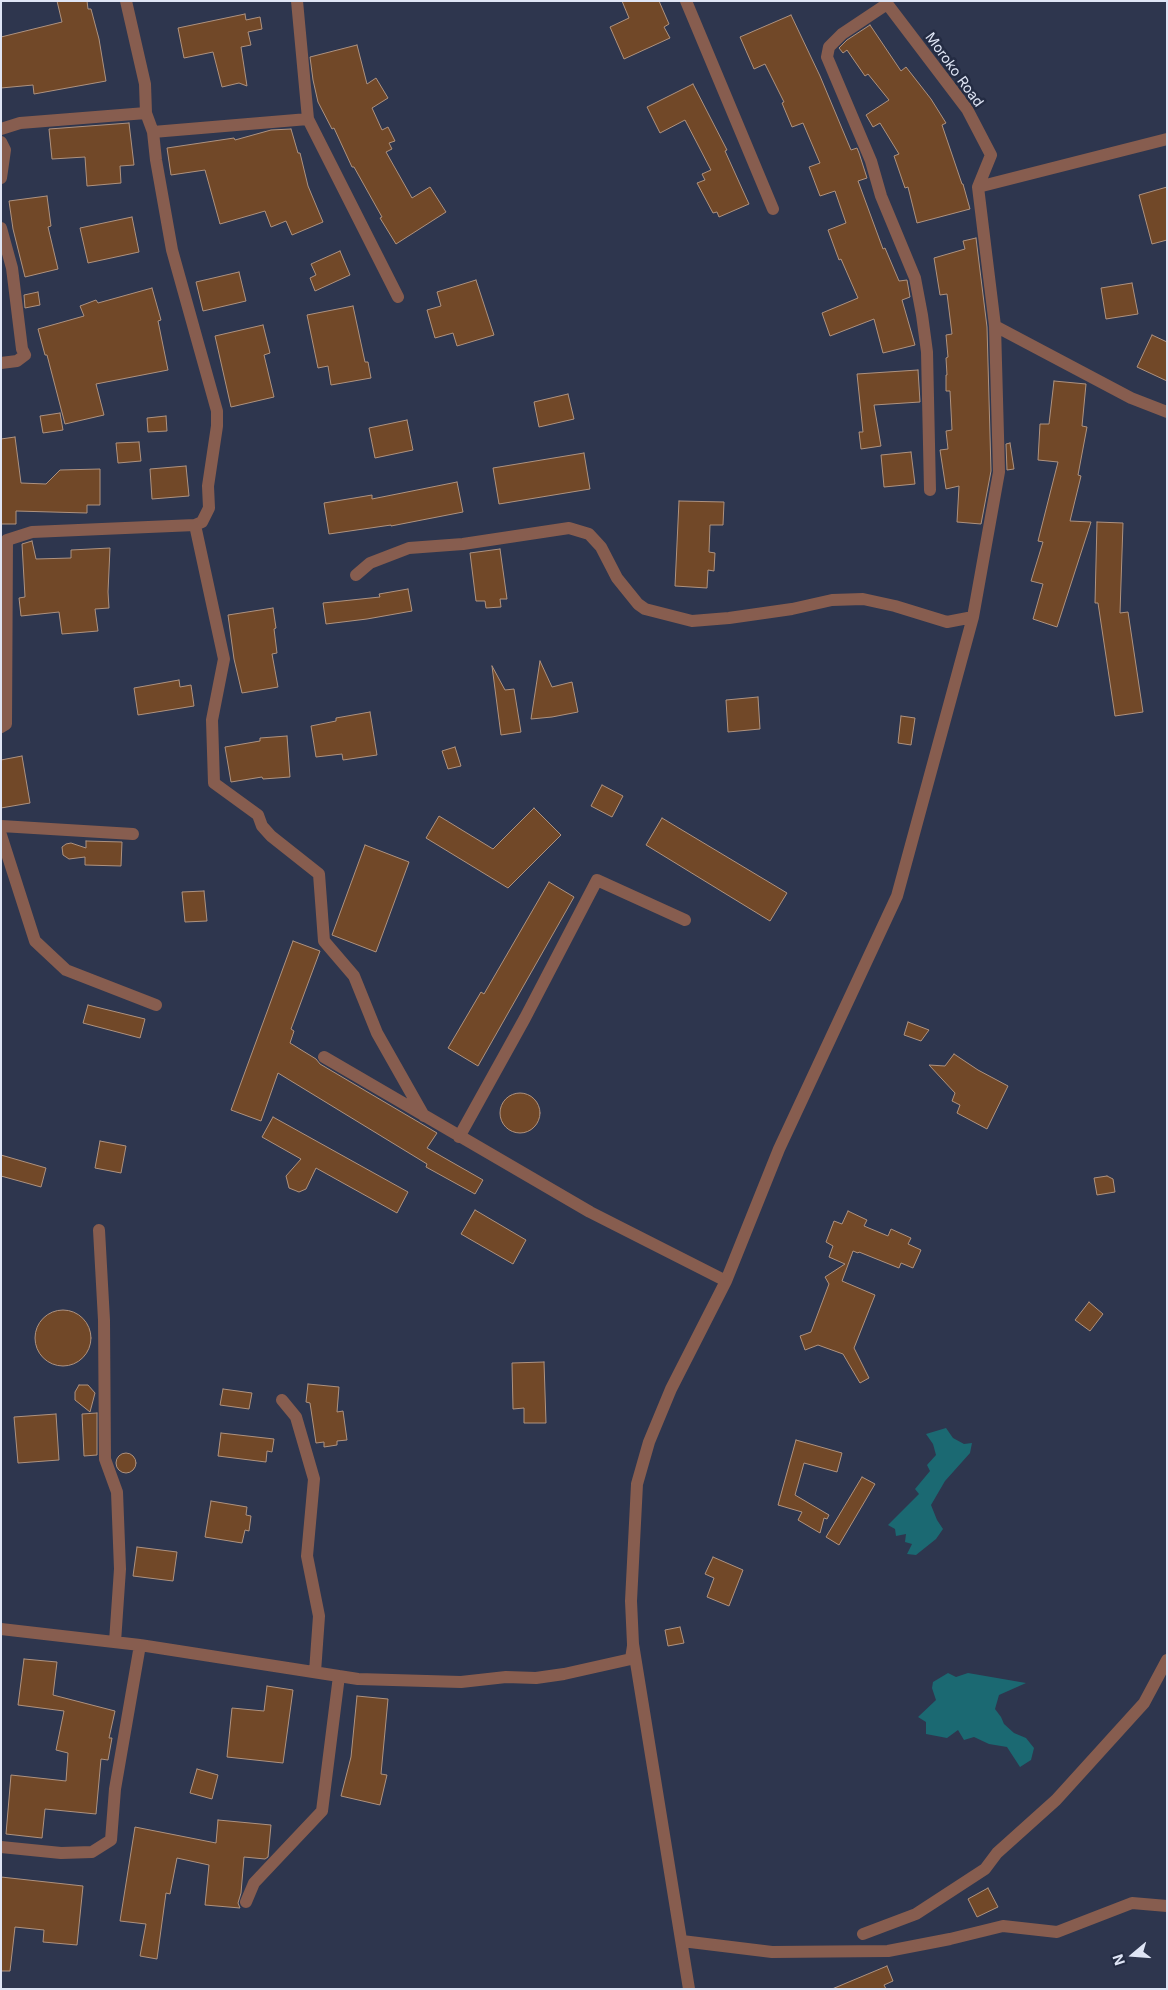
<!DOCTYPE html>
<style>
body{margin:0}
#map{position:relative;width:1168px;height:1990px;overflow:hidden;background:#2e364e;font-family:Inter,sans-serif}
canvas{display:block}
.frame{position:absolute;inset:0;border:2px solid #dfe5f5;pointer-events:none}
.north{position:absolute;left:1108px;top:1930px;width:50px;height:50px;-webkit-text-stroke:4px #242c43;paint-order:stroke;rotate:252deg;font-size:14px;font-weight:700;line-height:20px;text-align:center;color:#dfe5f5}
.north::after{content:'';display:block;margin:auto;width:18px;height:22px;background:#dfe5f5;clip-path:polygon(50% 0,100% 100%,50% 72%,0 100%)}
</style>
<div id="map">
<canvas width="1168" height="1990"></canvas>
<div class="frame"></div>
<div class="north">N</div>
</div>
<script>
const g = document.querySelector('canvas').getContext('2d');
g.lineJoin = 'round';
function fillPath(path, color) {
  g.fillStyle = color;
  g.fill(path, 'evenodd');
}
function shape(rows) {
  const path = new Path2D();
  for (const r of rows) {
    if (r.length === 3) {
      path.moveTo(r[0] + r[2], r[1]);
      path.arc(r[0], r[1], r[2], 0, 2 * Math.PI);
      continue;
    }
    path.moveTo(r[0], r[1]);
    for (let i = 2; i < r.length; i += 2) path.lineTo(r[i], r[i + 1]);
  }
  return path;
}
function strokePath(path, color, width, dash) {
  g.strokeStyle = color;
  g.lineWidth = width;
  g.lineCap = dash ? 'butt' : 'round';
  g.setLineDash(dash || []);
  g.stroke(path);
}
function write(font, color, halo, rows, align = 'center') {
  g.font = font + ' Inter,sans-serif';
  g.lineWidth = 5;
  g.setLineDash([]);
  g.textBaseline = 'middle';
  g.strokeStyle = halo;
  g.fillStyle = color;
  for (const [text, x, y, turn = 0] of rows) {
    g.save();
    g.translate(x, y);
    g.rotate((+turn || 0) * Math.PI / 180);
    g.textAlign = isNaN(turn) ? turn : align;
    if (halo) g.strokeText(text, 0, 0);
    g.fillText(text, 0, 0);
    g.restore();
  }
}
const water = shape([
 [946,1428,953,1438,964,1444,972,1443,970,1453,945,1481,931,1505,937,1520,943,1529,936,1539,916,1555,907,1554,912,1544,905,1542,906,1534,896,1536,895,1529,888,1525,919,1494,915,1489,930,1471,927,1465,936,1455,933,1444,926,1434],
 [948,1673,956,1677,968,1673,1026,1683,999,1695,995,1709,1001,1717,1004,1724,1014,1733,1026,1738,1034,1748,1031,1760,1020,1767,1007,1747,989,1744,974,1737,964,1740,958,1730,947,1738,926,1734,926,1722,918,1717,936,1700,932,1688,933,1682]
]);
const building = shape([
 [57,1,87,1,88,9,91,9,99,39,106,81,34,94,33,85,1,88,1,37,62,22,57,1],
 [622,1,659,1,669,24,664,27,670,38,624,59,610,27,629,18,622,1],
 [245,14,246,20,260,17,262,29,248,32,251,45,241,47,247,86,239,83,222,87,213,52,184,58,178,28,245,14],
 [791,15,820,76,851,150,857,148,859,153,867,178,858,181,883,249,885,248,899,281,907,280,910,297,902,300,915,345,883,353,874,319,830,336,822,313,858,298,841,259,839,260,828,230,846,223,835,191,820,196,809,167,820,163,803,123,792,127,782,103,784,102,765,64,754,69,740,37,791,15],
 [870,25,901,71,906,67,931,99,946,123,942,125,962,184,963,184,970,209,917,223,908,187,905,188,894,156,899,154,880,123,873,127,866,115,889,100,868,74,865,76,847,50,843,53,839,48,847,40,870,25],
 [357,45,367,84,376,78,388,98,372,108,382,130,388,127,395,141,389,143,392,149,386,152,412,198,430,187,446,212,396,244,380,218,382,217,354,167,352,167,334,128,332,129,318,102,313,80,310,57,357,45],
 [693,84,727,150,725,151,749,204,719,217,717,212,713,213,697,183,705,180,702,174,711,170,685,120,660,133,647,107,693,84],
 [129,123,134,165,120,166,121,183,87,186,85,157,52,159,49,129,129,123],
 [291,129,298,153,300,153,308,186,323,222,292,235,286,221,271,227,265,211,220,224,205,170,171,175,167,148,234,138,235,140,271,130,291,129],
 [1167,187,1167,240,1152,244,1139,195,1167,187],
 [47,196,51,226,48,227,58,269,25,277,13,229,9,201,47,196],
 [132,217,139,252,88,263,80,228,132,217],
 [976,238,987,327,991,471,981,524,957,522,959,486,946,489,940,450,948,449,946,431,952,430,950,391,946,391,946,375,947,375,946,358,948,357,946,335,952,334,947,294,940,295,934,258,965,249,963,241,976,238],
 [340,251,350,275,315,291,310,278,316,275,311,264,340,251],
 [239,272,246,301,203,311,196,282,239,272],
 [476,280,494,335,457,346,453,333,435,338,427,310,441,306,437,292,476,280],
 [1132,283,1138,314,1106,319,1101,288,1132,283],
 [152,288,161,320,158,321,168,370,96,384,104,415,65,424,47,355,45,355,38,329,84,316,80,306,96,300,98,303,152,288],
 [38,292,40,305,25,308,24,295,38,292],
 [353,306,365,362,368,362,371,378,331,385,328,366,318,368,307,315,353,306],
 [263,325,270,353,264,355,274,397,231,407,215,336,263,325],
 [1152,335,1167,342,1167,381,1137,367,1152,335],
 [918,370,920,402,874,405,881,446,861,449,859,432,863,432,857,374,918,370],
 [1054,381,1086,384,1082,426,1087,427,1078,475,1081,476,1070,521,1091,522,1057,627,1033,619,1043,584,1031,581,1043,542,1038,541,1058,462,1038,460,1040,424,1049,424,1054,381],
 [568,394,574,419,539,427,534,402,568,394],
 [60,413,63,430,43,433,40,416,60,413],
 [166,416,167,431,148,432,147,418,166,416],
 [407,420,413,450,375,458,369,428,407,420],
 [15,437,21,483,46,484,60,470,100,469,100,505,87,505,87,513,16,511,16,524,1,524,1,439,15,437],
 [139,442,141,461,118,463,116,443,139,442],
 [1010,443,1014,469,1007,470,1006,444,1010,443],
 [911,452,915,484,884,487,881,455,911,452],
 [584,453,590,489,499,504,493,468,584,453],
 [186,466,189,496,152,499,150,469,186,466],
 [457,482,463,512,391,526,391,525,329,534,324,503,372,495,372,499,457,482],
 [679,501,724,502,723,525,710,525,709,552,715,553,714,571,708,570,707,588,675,586,679,501],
 [1097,522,1123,523,1120,613,1128,612,1143,712,1115,716,1098,603,1095,603,1097,522],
 [32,541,36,559,71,558,71,550,110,548,108,592,109,608,95,609,98,631,62,634,59,612,21,616,19,598,25,597,22,544,32,541],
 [500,549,507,599,500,599,501,607,486,608,485,601,476,601,470,553,500,549],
 [408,589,412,611,367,619,326,624,323,603,380,597,379,594,408,589],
 [273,608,276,628,274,629,277,653,272,654,278,687,242,693,234,659,228,615,273,608],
 [540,661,552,687,572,682,578,712,552,717,531,719,540,661],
 [492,666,505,690,514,689,521,732,501,735,492,666],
 [179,680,180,687,191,685,194,706,138,715,134,688,179,680],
 [758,697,760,729,728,732,726,700,758,697],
 [370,712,377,755,343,760,342,754,316,757,311,726,336,721,336,718,370,712],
 [901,716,915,718,911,745,898,743,901,716],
 [287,736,290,777,263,779,262,777,231,782,225,747,260,741,260,738,287,736],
 [455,747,461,766,448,769,442,751,455,747],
 [22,756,30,803,1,808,1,760,22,756],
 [602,785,623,796,612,817,591,806,602,785],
 [534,808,561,835,508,888,426,838,439,816,493,849,534,808],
 [662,818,787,893,770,921,646,845,662,818],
 [86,841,122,842,121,866,85,865,85,857,69,859,63,855,62,847,66,844,71,843,86,848,86,841],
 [365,845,409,862,376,952,332,935,365,845],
 [549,882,574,897,478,1066,448,1048,481,992,484,994,549,882],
 [204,891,207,921,185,922,182,892,204,891],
 [293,941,320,951,291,1029,294,1031,290,1043,316,1059,320,1064,437,1133,427,1148,483,1180,475,1194,426,1167,427,1164,278,1073,261,1121,231,1110,293,941],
 [88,1005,145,1019,140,1038,83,1023,88,1005],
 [908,1022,929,1030,921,1041,904,1035,908,1022],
 [954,1054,978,1070,1008,1086,987,1129,957,1113,960,1105,952,1101,955,1093,929,1065,945,1066,954,1054],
 [520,1113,20],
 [273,1117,408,1192,397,1213,316,1168,306,1189,299,1192,289,1188,286,1176,301,1159,262,1137,273,1117],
 [100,1141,126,1146,121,1173,95,1168,100,1141],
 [1,1155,46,1168,41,1187,1,1176,1,1155],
 [1107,1176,1113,1179,1115,1192,1097,1195,1094,1178,1107,1176],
 [475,1210,526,1240,513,1264,461,1234,475,1210],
 [848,1211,867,1220,864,1226,888,1236,891,1229,911,1238,908,1244,921,1250,913,1268,901,1263,899,1268,859,1252,858,1253,853,1251,842,1281,875,1295,854,1348,869,1378,860,1383,843,1354,818,1345,805,1350,800,1336,811,1332,829,1284,825,1277,845,1264,829,1257,833,1246,826,1242,834,1221,842,1224,848,1211],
 [1089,1302,1103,1314,1090,1331,1075,1320,1089,1302],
 [63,1338,28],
 [544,1362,546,1423,524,1423,524,1408,513,1409,512,1363,544,1362],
 [308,1384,339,1387,337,1412,343,1411,347,1440,337,1441,337,1445,324,1447,324,1442,316,1443,310,1403,306,1402,308,1384],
 [79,1385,88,1385,95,1393,90,1412,75,1400,75,1392,79,1385],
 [223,1389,252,1393,249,1409,220,1405,223,1389],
 [97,1413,97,1455,84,1456,82,1414,97,1413],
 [56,1414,59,1460,18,1463,14,1417,56,1414],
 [221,1433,274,1439,272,1452,267,1451,266,1462,218,1456,221,1433],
 [796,1440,842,1453,837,1472,804,1463,795,1495,829,1515,827,1519,824,1518,820,1533,798,1520,802,1512,778,1505,796,1440],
 [126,1463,10],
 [862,1477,875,1484,839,1545,826,1537,862,1477],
 [211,1501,247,1507,246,1515,251,1516,249,1531,245,1530,242,1543,205,1537,211,1501],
 [137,1547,177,1552,173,1581,133,1576,137,1547],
 [713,1557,743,1570,729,1606,707,1597,714,1578,705,1574,713,1557],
 [680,1627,684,1643,668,1646,665,1630,680,1627],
 [24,1659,57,1662,53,1695,115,1711,109,1738,112,1738,108,1760,101,1759,96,1814,45,1809,42,1838,6,1834,11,1775,66,1781,68,1753,56,1750,64,1711,18,1705,24,1659],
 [267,1686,293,1690,283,1763,227,1757,232,1708,264,1711,267,1686],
 [357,1696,388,1699,381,1774,387,1775,380,1805,341,1796,351,1757,357,1696],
 [197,1769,218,1775,212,1799,190,1793,197,1769],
 [218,1820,271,1825,268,1857,265,1859,244,1857,241,1893,238,1903,240,1908,205,1905,209,1865,177,1858,170,1894,166,1893,157,1959,140,1956,146,1924,120,1921,135,1827,216,1843,218,1820],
 [1,1877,83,1886,77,1945,43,1942,44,1930,15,1927,10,1971,1,1971,1,1877],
 [988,1888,998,1907,977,1917,968,1899,988,1888],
 [887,1966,893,1981,884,1985,886,1989,832,1989,887,1966]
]);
const minor = shape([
 [297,1,308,119,398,297],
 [686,1,773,209],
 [887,4,842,34,829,47,827,57,871,161,881,196,915,278,922,315,927,352,930,490],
 [1,129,20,123,146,113],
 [153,132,308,119],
 [1,142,5,150,1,178],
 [978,187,1167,139],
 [1,228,12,268,22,349,25,355,17,361,1,363],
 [995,326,1131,398,1167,412],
 [195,525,224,659,212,720,214,783,258,815,262,826,271,836,319,874,324,941,354,976,377,1033,424,1116],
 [356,575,370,563,409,548,463,544,569,528,589,534,601,547,617,578,638,604,645,609,692,621,729,618,792,609,832,600,863,599,895,606,947,622,973,617],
 [1,727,6,724,7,540,32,532,195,525,202,522,209,508,208,486,217,426,217,411,172,250,156,160,153,132,146,113,145,84,126,1],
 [1,826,133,834],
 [1,835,35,941,66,970,156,1005],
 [324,1057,590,1212,726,1281],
 [459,1137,525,1018,597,880,685,920],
 [99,1230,104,1320,105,1459,117,1492,120,1569,115,1642],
 [282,1400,296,1417,314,1479,307,1556,319,1616,315,1672],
 [1,1629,140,1645,358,1679,461,1682,506,1677,536,1678,564,1674,631,1659,633,1646],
 [1,1847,61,1853,92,1852,111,1840,115,1789,140,1645],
 [246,1902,254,1883,322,1811,339,1676],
 [863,1934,916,1914,985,1869,997,1853,1056,1800,1144,1703,1167,1660],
 [682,1941,772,1952,888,1951,950,1939,1003,1926,1057,1932,1132,1903,1167,1906],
 [689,1989,633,1644,631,1601,637,1484,649,1442,671,1389,726,1281,779,1149,897,896,973,617,999,472,995,326,978,187,991,155,967,109,885,1]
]);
const streetNames = [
 ["Moroko Road",954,70,54]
];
fillPath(water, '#1b6972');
fillPath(building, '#714828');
strokePath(building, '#ae927f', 1);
strokePath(minor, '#875d4f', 12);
write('14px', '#dfe5f5', '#242c43', streetNames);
</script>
